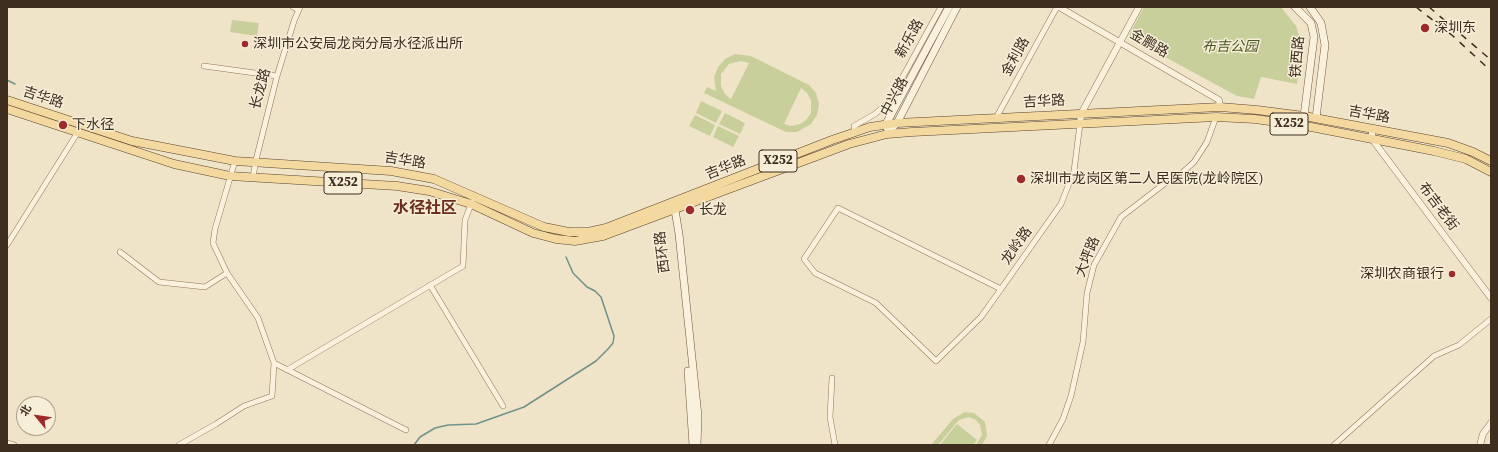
<!DOCTYPE html>
<meta charset="utf-8">
<style>
body{margin:0}
#map{position:relative;width:1498px;height:452px;overflow:hidden;background:#f0e4c8;font-family:"Source Serif 4","Noto Sans SC",serif}
canvas{display:block}
.frame{position:absolute;inset:0;border:8px solid #3d2e20;pointer-events:none}
.north{position:absolute;left:16px;top:396px;width:40px;height:40px;box-sizing:border-box;background:#f7eed8;border:1px solid #ada18e;border-radius:50%;rotate:299deg;font-size:11px;font-weight:700;line-height:16px;text-align:center;color:#3d2e20}
.north::after{content:'';display:block;margin:auto;width:14px;height:18px;background:#9e2a2b;clip-path:polygon(50% 0,100% 100%,50% 72%,0 100%)}
</style>
<div id="map">
<canvas width="1498" height="452"></canvas>
<div class="frame"></div>
<div class="north">北</div>
</div>
<script>
const g = document.querySelector('canvas').getContext('2d');
g.lineJoin = 'round';
function fillPath(path, color) {
  g.fillStyle = color;
  g.fill(path, 'evenodd');
}
function shape(rows) {
  const path = new Path2D();
  for (const r of rows) {
    path.moveTo(r[0], r[1]);
    for (let i = 2; i < r.length; i += 2) path.lineTo(r[i], r[i + 1]);
  }
  return path;
}
function strokePath(path, color, width, dash) {
  g.strokeStyle = color;
  g.lineWidth = width;
  g.lineCap = dash ? 'butt' : 'round';
  g.setLineDash(dash || []);
  g.stroke(path);
}
function write(font, color, halo, rows, align = 'center') {
  g.font = font + ' "Source Serif 4","Noto Sans SC",serif';
  g.lineWidth = 3;
  g.setLineDash([]);
  g.textBaseline = 'middle';
  g.strokeStyle = halo;
  g.fillStyle = color;
  for (const [text, x, y, turn = 0] of rows) {
    g.save();
    g.translate(x, y);
    g.rotate((+turn || 0) * Math.PI / 180);
    g.textAlign = isNaN(turn) ? turn : align;
    if (halo) g.strokeText(text, 0, 0);
    g.fillText(text, 0, 0);
    g.restore();
  }
}
const green = shape([
 [1144,7,1281,7,1296,26,1301,41,1297,84,1261,77,1254,99,1237,96,1128,37],
 [232,20,259,23,257,36,230,32],
 [735,54,751,56,809,85,816,93,819,104,817,115,811,124,797,132,786,132,704,93,707,87,716,91,714,77,718,67,725,59],
 [741,61,749,63,731,99,725,94,721,86,721,74,729,64],
 [801,88,807,93,811,100,811,113,806,120,800,124,791,126,784,124],
 [701,101,722,111,716,123,696,113],
 [725,113,745,123,740,134,719,124],
 [695,115,715,125,710,136,689,126],
 [718,126,739,136,733,147,713,137],
 [965,412,974,413,985,422,987,436,982,445,976,445,982,435,980,425,976,420,969,417,959,420,938,445,931,445,953,419],
 [957,424,977,440,973,445,940,445]
]);
const stream = shape([
 [7,80,15,84],
 [414,445,420,437,435,428,448,425,476,424,524,407,596,361,608,349,613,343,614,336,601,297,595,291,587,287,573,273,566,257]
]);
const minor = shape([
 [293,7,299,10],
 [204,66,277,76],
 [996,118,1057,7],
 [855,132,854,126,875,114,889,102,941,7],
 [253,177,256,160,277,76,294,21,300,7],
 [7,245,78,132],
 [120,252,159,282,205,287,227,273],
 [430,285,503,406],
 [1001,289,838,208,804,259,815,273,876,303,936,361,981,317,1001,289,1061,204,1074,171,1080,124],
 [274,363,406,430],
 [287,370,463,266,465,220,472,202],
 [832,378,830,417,835,445],
 [7,443,14,445],
 [179,445,216,424,244,406,272,396,274,363,258,318,227,273,213,243,215,229,235,161],
 [1049,445,1063,419,1071,396,1083,342,1087,293,1094,265,1121,217,1164,184,1183,172,1194,162,1207,142,1216,117],
 [1334,445,1434,356,1459,345,1491,319]
]);
const tertiary = shape([
 [1059,7,1219,100,1220,107],
 [1080,124,1081,114,1139,7],
 [1372,129,1372,139,1491,298],
 [1480,445,1483,434,1491,423]
]);
const secondary = shape([
 [1295,7,1311,23,1314,37,1304,116],
 [1310,7,1321,23,1325,45,1316,118],
 [887,128,886,124,949,7],
 [887,134,897,123,957,7],
 [672,205,675,210,679,234,698,416,697,445],
 [688,371,693,445]
]);
const primary = shape([
 [7,100,132,141,235,161,391,171,434,179,544,227,569,232,588,232,606,228,832,140,870,127,897,123,1220,107,1257,110,1304,116,1448,143,1473,152,1491,161],
 [7,109,174,164,230,176,397,186,429,191,471,204,533,233,556,239,575,241,603,236,849,144,887,134,912,132,1216,117,1255,119,1306,126,1434,151,1466,159,1491,172]
]);
const rail = shape([
 [1416,7,1453,36,1491,71],
 [1429,7,1491,60]
]);
const markers = [
 [1425,28,5,"#9e2a2b"],
 [245,44,4,"#9e2a2b"],
 [63,125,5,"#9e2a2b"],
 [1021,179,5,"#9e2a2b"],
 [690,210,5,"#9e2a2b"],
 [1452,274,4,"#9e2a2b"]
];
const shields = [
 [1289,124,38],
 [778,161,38],
 [343,183,38]
];
const shieldNames = [
 ["X252",1289,124],
 ["X252",778,161],
 ["X252",343,183]
];
const poiNames = [
 ["深圳东",1434,28],
 ["深圳市公安局龙岗分局水径派出所",253,44],
 ["下水径",72,125],
 ["深圳市龙岗区第二人民医院(龙岭院区)",1030,179],
 ["长龙",699,210],
 ["深圳农商银行",1444,274,"right"]
];
const streetNames = [
 ["新乐路",910,39,-61],
 ["金鹏路",1149,44,30],
 ["金利路",1016,57,-61],
 ["铁西路",1298,57,-85],
 ["长龙路",261,89,-75],
 ["中兴路",895,97,-62],
 ["吉华路",43,98,18],
 ["吉华路",1044,102,-3],
 ["吉华路",1369,115,10],
 ["吉华路",405,161,9],
 ["吉华路",726,168,-22],
 ["布吉老街",1438,207,53],
 ["龙岭路",1017,246,-55],
 ["西环路",663,252,-97],
 ["大坪路",1088,257,-68]
];
const parkNames = [
 ["布吉公园",1230,47]
];
const quarterNames = [
 ["水径社区",425,209]
];
fillPath(green, '#c9cf9b');
strokePath(stream, '#6f938a', 1.5);
strokePath(minor, '#8d765c', 6);
strokePath(tertiary, '#8d765c', 7);
strokePath(secondary, '#6f573f', 8);
strokePath(primary, '#5b4430', 9);
strokePath(minor, '#faf1dc', 5);
strokePath(tertiary, '#faf1dc', 6);
strokePath(secondary, '#faf1dc', 7);
strokePath(primary, '#f3d9a0', 8);
strokePath(rail, '#3d2e20', 1.5, [7, 7]);
for (const [x, y, r, color] of markers) {
  const dot = new Path2D();
  dot.arc(x, y, r, 0, 2 * Math.PI);
  g.fillStyle = color;
  g.fill(dot);
  strokePath(dot, '#f7eed8', 1.5);
}
for (const [x, y, w] of shields) {
  const box = new Path2D();
  box.roundRect(x - w / 2, y - 11, w, 22, 3);
  g.fillStyle = '#f7eed8';
  g.fill(box);
  strokePath(box, '#3d2e20', 1);
}
write('bold 13px', '#3d2e20', null, shieldNames);
write('14px', '#3d2e20', '#f7eed8', poiNames, 'left');
write('14px', '#3d2e20', '#f7eed8', streetNames);
write('italic 14px', '#4d5a26', '#f7eed8', parkNames);
write('bold 16px', '#6b2e1e', '#f7eed8', quarterNames);
</script>
